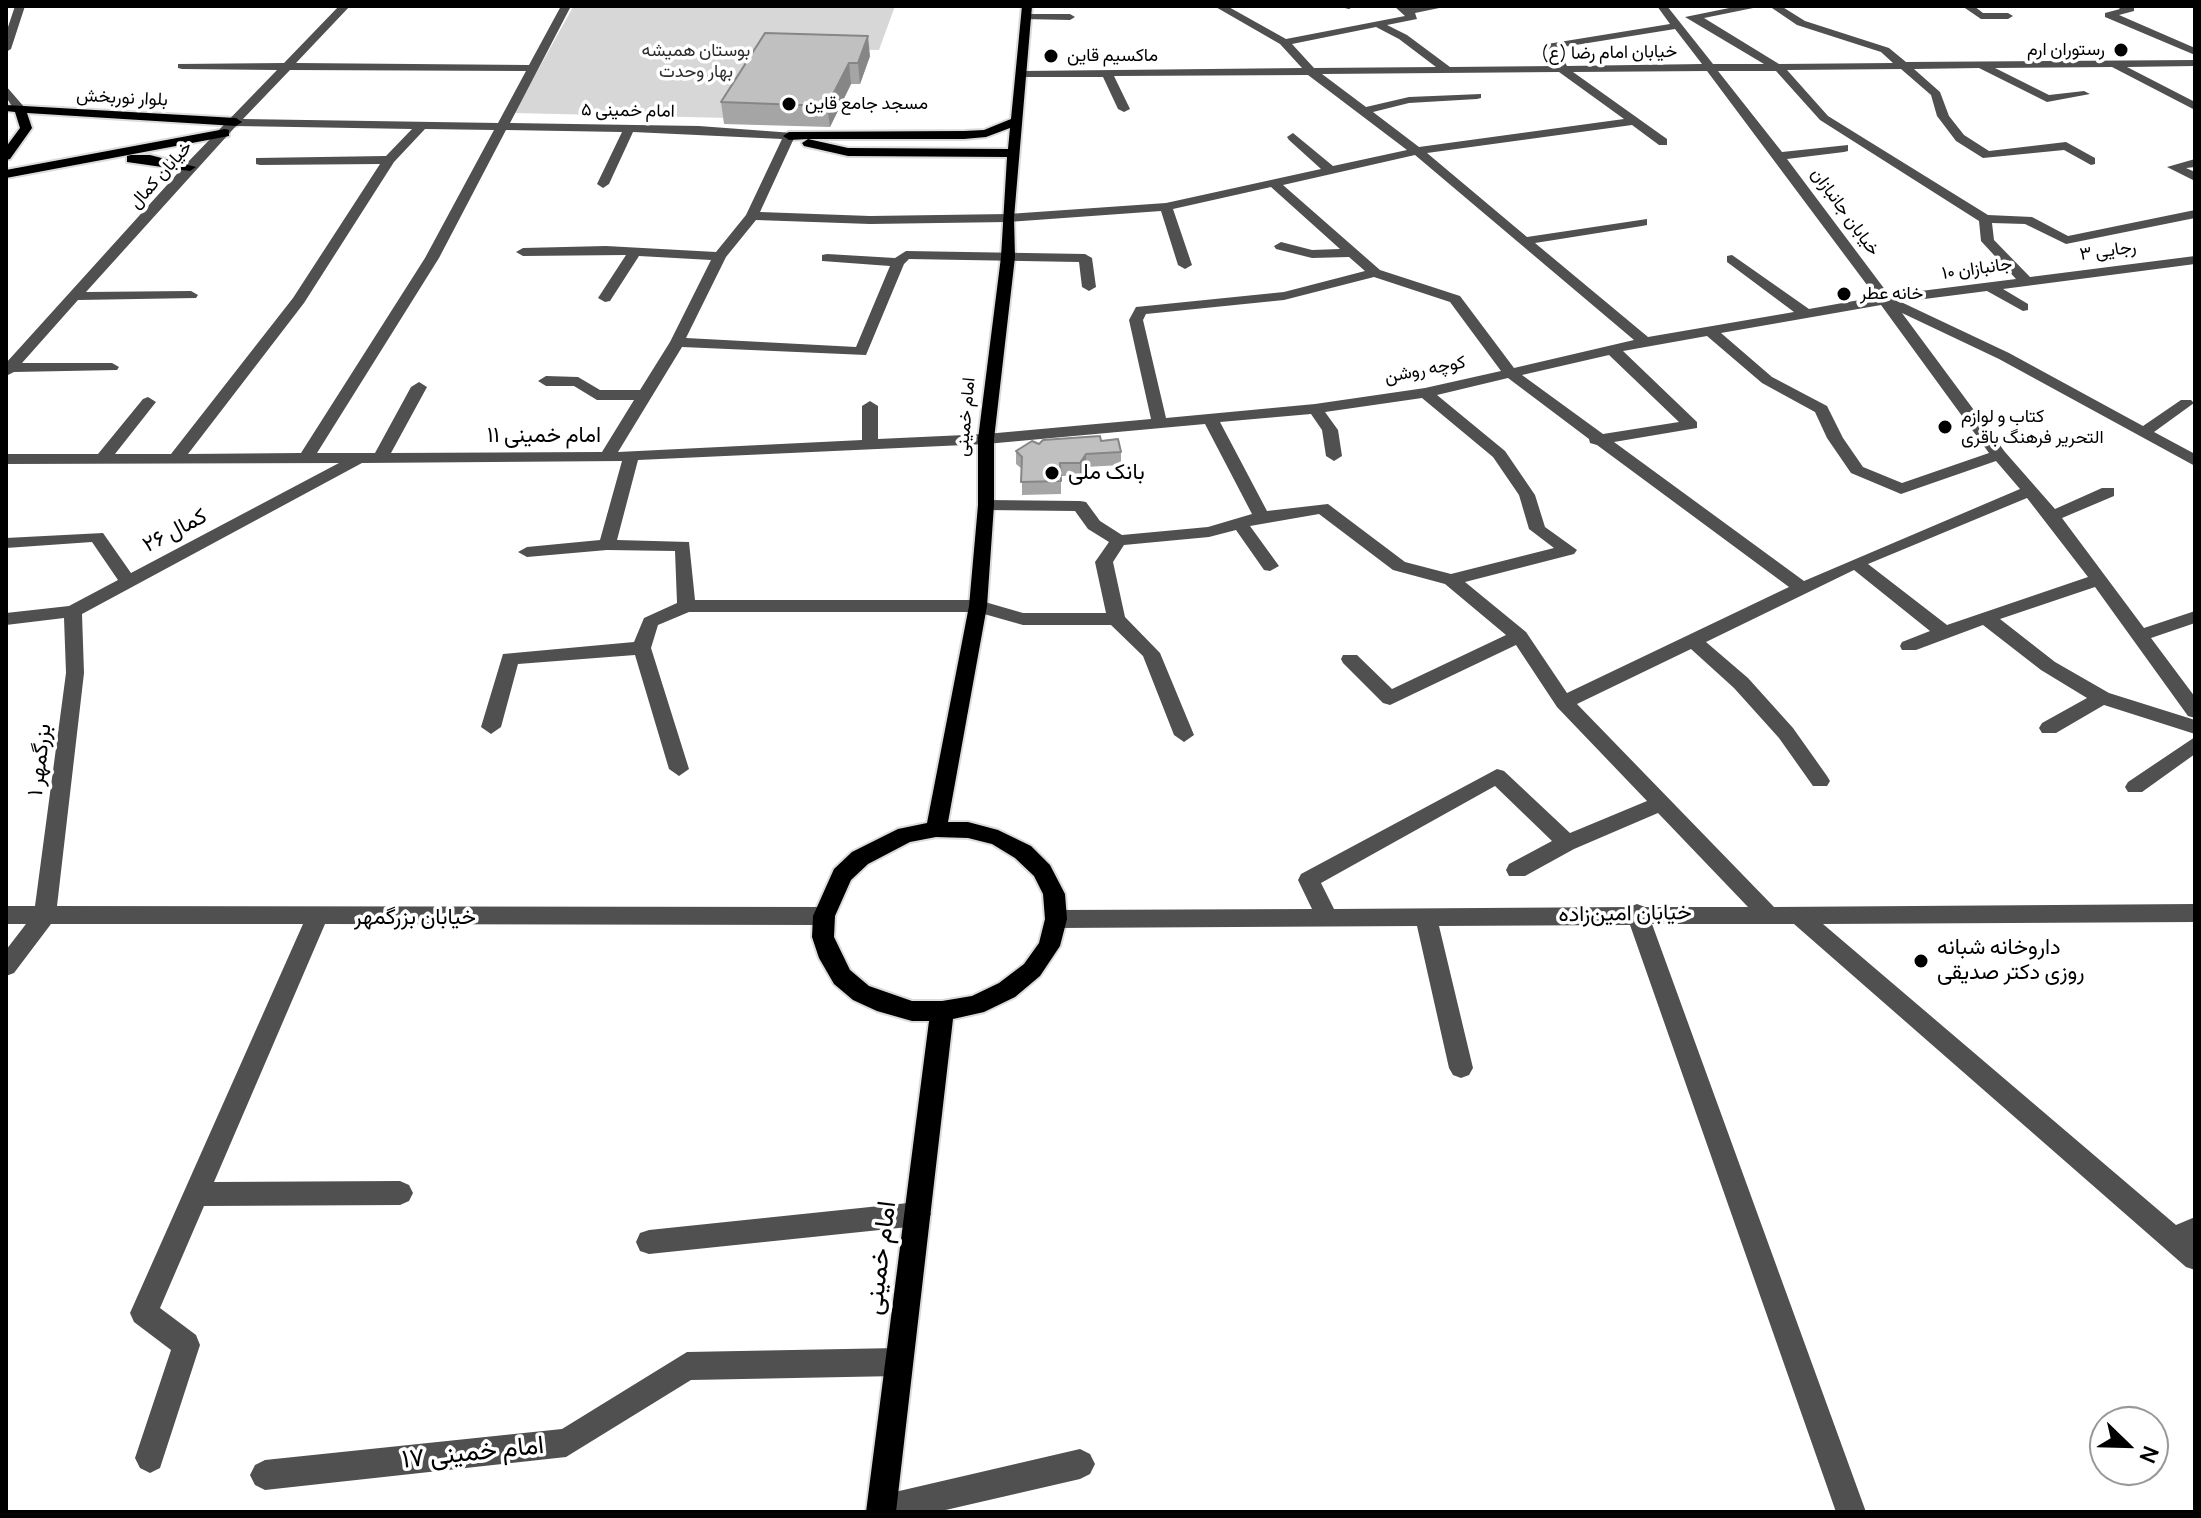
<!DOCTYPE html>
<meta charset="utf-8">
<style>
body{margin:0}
#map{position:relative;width:2201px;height:1518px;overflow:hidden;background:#fff;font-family:Manrope,sans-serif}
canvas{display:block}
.frame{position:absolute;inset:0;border:8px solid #000;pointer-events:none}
.north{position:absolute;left:2089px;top:1406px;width:80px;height:80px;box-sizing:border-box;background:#fff;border:2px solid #999;border-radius:50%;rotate:113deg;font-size:22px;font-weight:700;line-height:32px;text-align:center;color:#000}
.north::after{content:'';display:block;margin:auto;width:28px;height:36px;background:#000;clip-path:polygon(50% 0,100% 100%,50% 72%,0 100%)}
</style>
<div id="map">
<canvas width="2201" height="1518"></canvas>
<div class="frame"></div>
<div class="north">N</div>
</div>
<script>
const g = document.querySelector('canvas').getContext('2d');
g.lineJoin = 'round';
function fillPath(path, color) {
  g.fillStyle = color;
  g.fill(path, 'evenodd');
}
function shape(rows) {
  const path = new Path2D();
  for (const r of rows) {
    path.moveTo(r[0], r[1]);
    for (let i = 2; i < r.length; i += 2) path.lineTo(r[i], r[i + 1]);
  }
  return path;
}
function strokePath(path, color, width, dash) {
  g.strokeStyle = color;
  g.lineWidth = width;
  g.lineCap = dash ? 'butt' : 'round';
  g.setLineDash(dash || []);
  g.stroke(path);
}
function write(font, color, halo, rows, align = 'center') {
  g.font = font + ' Manrope,Vazirmatn,sans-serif';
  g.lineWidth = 7;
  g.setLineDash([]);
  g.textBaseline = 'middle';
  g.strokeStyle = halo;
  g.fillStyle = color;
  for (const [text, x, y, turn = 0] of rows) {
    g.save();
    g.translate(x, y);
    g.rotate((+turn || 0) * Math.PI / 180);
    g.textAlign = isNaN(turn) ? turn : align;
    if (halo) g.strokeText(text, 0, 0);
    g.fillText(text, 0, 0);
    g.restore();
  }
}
const green = shape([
 [895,6,879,50,770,48,729,118,514,113,573,7]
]);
const minor = shape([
 [15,6,25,6,11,49,6,52,6,33,15,6],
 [339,6,350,6,296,63,529,65,561,6,571,6,510,123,699,126,793,133,795,136,760,212,870,216,1008,214,1166,203,1321,169,1289,140,1287,137,1293,133,1333,166,1407,150,1308,75,1114,76,1130,109,1124,112,1118,109,1103,77,1022,77,1016,74,1022,71,1302,68,1280,44,1214,6,1227,6,1286,39,1405,16,1394,6,1449,6,1415,13,1417,19,1387,25,1407,35,1450,67,1556,66,1547,44,1670,24,1657,6,1667,6,1713,64,1764,64,1685,17,1739,6,1763,6,1704,18,1779,64,1893,63,1881,52,1797,25,1769,6,1781,6,1805,21,1889,48,1906,62,2195,60,2195,66,2127,67,2195,102,2195,110,2112,67,1995,68,2049,95,2084,91,2090,94,2047,102,1979,68,1914,69,1940,92,1949,116,1964,135,1989,151,2066,142,2095,158,2095,164,2091,165,2064,150,1983,158,1956,141,1937,116,1931,95,1901,69,1787,70,1828,116,1988,215,2032,217,2068,236,2195,210,2195,218,2066,244,2025,224,1992,223,1994,240,2030,277,2195,256,2195,264,2003,289,2028,304,2028,310,2023,311,1987,291,1901,302,2009,353,2143,426,2181,400,2191,400,2194,403,2154,432,2195,454,2195,466,1999,359,1902,313,2005,452,2055,509,2102,488,2114,488,2114,496,2062,518,2144,628,2195,611,2195,623,2151,638,2195,697,2195,718,2188,716,2095,587,2000,619,2055,662,2109,693,2195,720,2195,734,2104,705,2056,733,2042,733,2039,728,2042,723,2087,698,2041,670,1983,625,1916,650,1902,650,1900,646,1902,642,1930,631,1854,570,1706,642,1748,678,1793,728,1827,776,1830,781,1827,786,1813,786,1779,738,1734,688,1691,649,1577,704,1774,907,2195,904,2195,922,1823,924,2176,1225,2195,1217,2195,1270,2186,1267,1794,924,1652,924,1866,1512,1836,1512,1630,925,1439,926,1473,1068,1469,1075,1461,1078,1453,1075,1449,1068,1417,926,1056,928,1048,925,1045,919,1048,913,1056,910,1312,909,1298,880,1301,874,1497,769,1504,771,1570,833,1647,801,1557,707,1516,645,1390,705,1383,703,1343,663,1341,659,1343,655,1357,655,1392,689,1506,635,1445,584,1393,570,1319,514,1250,526,1279,566,1270,571,1264,570,1236,530,1209,537,1124,545,1113,562,1125,617,1160,653,1194,735,1184,742,1174,735,1143,656,1111,625,1023,625,977,612,689,612,658,625,651,648,689,769,679,776,669,769,635,655,518,664,501,727,491,734,481,727,503,654,634,642,644,618,677,603,675,551,607,550,527,557,518,552,527,547,600,540,622,461,362,463,82,614,84,673,57,906,824,907,832,910,835,916,832,922,824,925,325,924,214,1182,400,1181,409,1185,413,1193,409,1201,400,1205,204,1206,160,1308,196,1335,200,1345,160,1468,150,1473,140,1468,135,1458,171,1350,134,1322,130,1313,303,924,51,924,14,973,6,976,6,950,26,924,6,924,6,906,35,906,66,673,64,618,6,625,6,613,69,606,118,580,92,542,6,548,6,538,103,533,131,573,339,463,6,464,6,454,98,454,143,399,148,397,156,402,115,454,171,454,293,298,380,164,260,165,256,164,256,158,386,156,412,129,236,126,86,292,191,291,198,295,196,298,78,300,22,363,112,363,119,367,117,370,14,372,6,376,6,363,186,164,277,70,182,69,178,68,178,64,284,63,339,6],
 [1376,27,1399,39,1436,67,1314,68,1292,44,1376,27],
 [1675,29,1702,64,1567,66,1557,48,1675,29],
 [290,70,526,71,498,123,243,119,290,70],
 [1707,71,1876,297,1809,309,1732,255,1727,256,1727,262,1794,312,1648,337,1535,243,1642,226,1647,225,1647,219,1527,237,1427,153,1632,125,1659,145,1667,145,1667,139,1573,72,1707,71],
 [1718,71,1776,71,1820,120,1979,221,1981,241,2016,279,1889,295,1787,159,1844,152,1848,151,1848,145,1782,152,1718,71],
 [1559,72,1624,119,1419,147,1373,112,1409,103,1477,99,1481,98,1481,94,1409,97,1366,107,1322,74,1559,72],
 [425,129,494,130,425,258,301,453,188,454,304,303,394,162,425,129],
 [506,130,622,132,597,184,603,188,609,184,633,132,782,139,746,215,716,252,606,246,523,248,516,252,523,256,626,255,598,298,605,302,610,301,639,256,711,260,670,342,640,390,600,390,578,377,546,376,538,381,546,386,574,386,597,400,634,400,602,452,391,453,427,387,419,382,411,387,375,453,317,453,439,258,506,130],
 [1415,155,1634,340,1514,368,1460,296,1380,270,1283,185,1415,155],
 [1271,187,1340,249,1312,250,1281,242,1274,246,1276,249,1312,258,1349,257,1365,271,1284,292,1136,307,1129,320,1151,419,986,434,878,439,878,406,870,401,862,406,862,440,618,452,682,347,866,355,904,264,909,259,1079,262,1082,287,1089,291,1096,287,1092,258,1085,254,906,251,895,258,827,254,822,255,822,261,890,266,856,347,686,338,726,257,756,220,870,224,1008,222,1161,211,1178,265,1185,269,1192,265,1173,209,1271,187],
 [1374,277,1450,302,1501,371,1425,388,1315,404,1166,418,1143,320,1146,314,1284,300,1374,277],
 [1881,305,1989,453,1902,483,1863,467,1843,438,1827,406,1772,377,1721,333,1881,305],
 [1707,336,1762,383,1815,412,1827,438,1851,473,1901,494,1996,461,2020,489,1804,581,1614,442,1697,428,1697,422,1623,351,1707,336],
 [1609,355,1679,422,1603,434,1522,375,1609,355],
 [1508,378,1589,439,1590,443,1597,445,1789,587,1567,693,1526,632,1465,582,1574,554,1577,550,1545,527,1535,495,1505,451,1437,395,1508,378],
 [1422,398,1493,457,1519,495,1529,529,1554,548,1451,574,1405,562,1328,504,1267,511,1220,422,1311,414,1322,430,1326,456,1334,461,1342,456,1338,430,1325,412,1422,398],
 [1205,424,1252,514,1208,527,1122,535,1100,521,1086,502,1080,501,986,500,978,505,986,510,1075,511,1088,529,1109,542,1095,562,1106,613,1023,613,978,600,695,600,689,542,617,540,638,460,986,444,1205,424],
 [2027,498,2088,577,1947,625,1868,564,2027,498],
 [1495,786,1552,841,1509,864,1506,870,1509,876,1525,876,1574,849,1658,813,1748,907,1645,907,1637,904,1629,907,1334,909,1321,883,1495,786],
 [1337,6,1354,6,1349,9,1337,6],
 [1962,6,1974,6,1983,13,2008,13,2013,16,2008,19,1981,19,1962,6],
 [2117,6,2134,7,2134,11,2119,15,2195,48,2195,55,2105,17,2105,13,2120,9,2117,6],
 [1027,14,1070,14,1075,17,1070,20,1023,19,1027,14],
 [6,86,25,108,23,110,13,108,6,97,6,86],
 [2195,159,2195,167,2186,168,2195,172,2195,181,2167,167,2195,159],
 [2195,737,2195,754,2142,792,2128,792,2125,787,2128,782,2195,737],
 [918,1202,927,1206,931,1214,927,1222,918,1226,649,1254,640,1251,636,1242,640,1233,649,1230,918,1202],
 [898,1348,908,1352,912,1362,908,1372,898,1376,691,1380,566,1457,265,1490,255,1485,250,1475,255,1465,265,1460,562,1429,687,1352,898,1348],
 [1080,1449,1090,1454,1095,1464,1090,1474,1080,1479,937,1512,867,1510,871,1499,882,1495,1080,1449]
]);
const major = shape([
 [1022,6,1032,6,1014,218,1015,257,994,439,994,505,987,606,948,822,968,822,998,830,1031,846,1050,865,1065,894,1067,919,1060,946,1040,976,1015,997,984,1012,953,1019,896,1512,866,1512,929,1021,912,1021,877,1011,853,1000,834,984,819,958,812,937,813,916,834,869,852,852,898,829,927,823,969,606,978,505,978,439,1001,257,1007,157,848,156,804,146,802,143,808,139,789,140,783,136,789,132,964,131,984,130,1011,119,1022,6],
 [1010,128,1008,149,848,148,808,139,964,139,986,137,1010,128],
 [936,837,968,838,992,844,1015,858,1034,876,1043,894,1045,919,1039,943,1024,964,999,983,972,996,942,1001,912,1001,869,986,850,970,834,937,835,916,851,880,868,864,910,842,936,837],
 [6,105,236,118,242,122,236,126,27,113,32,128,10,159,6,160,6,147,20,128,15,112,6,111,6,105],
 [225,129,229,130,229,136,6,178,6,170,225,129],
 [131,155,150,155,196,167,190,171,127,162,127,156,131,155]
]);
const wall = shape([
 [870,56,860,84,851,84,830,127,724,124,721,102],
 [1101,441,1121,452,1121,465,1086,467,1080,476,1061,476,1061,494,1022,495,1022,469,1016,464,1016,451,1039,444]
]);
const shadedWall = shape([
 [868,36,870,56,860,84,858,63],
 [849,63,851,84,830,127,827,106],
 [1086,454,1086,467,1080,476,1080,463]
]);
const building = shape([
 [765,33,868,36,858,63,849,63,827,106,721,102,765,33],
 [1100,436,1101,441,1118,439,1121,452,1086,454,1080,463,1060,463,1061,481,1021,482,1022,457,1016,451,1032,441,1039,444,1043,440,1100,436]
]);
const markers = [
 [2121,50,8,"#000"],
 [1051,56,8,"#000"],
 [789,104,8,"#000"],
 [1844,294,8,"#000"],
 [1945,427,8,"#000"],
 [1052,473,8,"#000"],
 [1921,961,8,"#000"]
];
const farPoinames = [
 ["رستوران ارم",2105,50,"right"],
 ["ماکسیم قاین",1067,56],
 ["مسجد جامع قاین",805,104],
 ["خانه عطر",1860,294],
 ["کتاب و لوازم",1961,417],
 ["التحریر فرهنگ باقری",1961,438]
];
const farParknames = [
 ["بوستان همیشه",696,51],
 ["بهار وحدت",696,72]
];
const farStreetnames = [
 ["خیابان امام رضا (ع)",1609,53,-1],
 ["بلوار نوربخش",122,98,3],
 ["امام خمینی ۵",628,111,1],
 ["خیابان کمال",161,175,-48],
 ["خیابان جانبازان",1845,212,54],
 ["رجایی ۳",2108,251,-8],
 ["جانبازان ۱۰",1977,269,-8],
 ["کوچه روشن",1425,370,-11],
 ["امام خمینی",966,417,-85]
];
const streetNames = [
 ["امام خمینی ۱۱",544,436],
 ["کمال ۲۶",175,531,-28],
 ["بزرگمهر ۱",40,760,-83],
 ["خیابان امین‌زاده",1625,914,-1],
 ["خیابان بزرگمهر",415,918]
];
const poiNames = [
 ["بانک ملی",1068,473],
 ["داروخانه شبانه",1937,948],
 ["روزی دکتر صدیقی",1937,973]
];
const nearStreetnames = [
 ["امام خمینی",881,1258,-83],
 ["امام خمینی ۱۷",473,1453,-6]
];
fillPath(green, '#d7d7d7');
strokePath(major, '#dbdbdb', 4);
fillPath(minor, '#505050');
fillPath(major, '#000');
fillPath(wall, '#a5a5a5');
fillPath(shadedWall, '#868686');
fillPath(building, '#c0c0c0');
strokePath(building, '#868686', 2);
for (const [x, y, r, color] of markers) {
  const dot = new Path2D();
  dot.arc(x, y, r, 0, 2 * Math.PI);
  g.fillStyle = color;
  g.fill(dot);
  strokePath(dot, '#fff', 3);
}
write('18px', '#000', '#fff', farPoinames, 'left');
write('18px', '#2e2e2e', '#fff', farParknames);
write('18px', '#000', '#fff', farStreetnames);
write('22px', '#000', '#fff', streetNames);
write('22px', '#000', '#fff', poiNames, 'left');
write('26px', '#000', '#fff', nearStreetnames);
</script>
